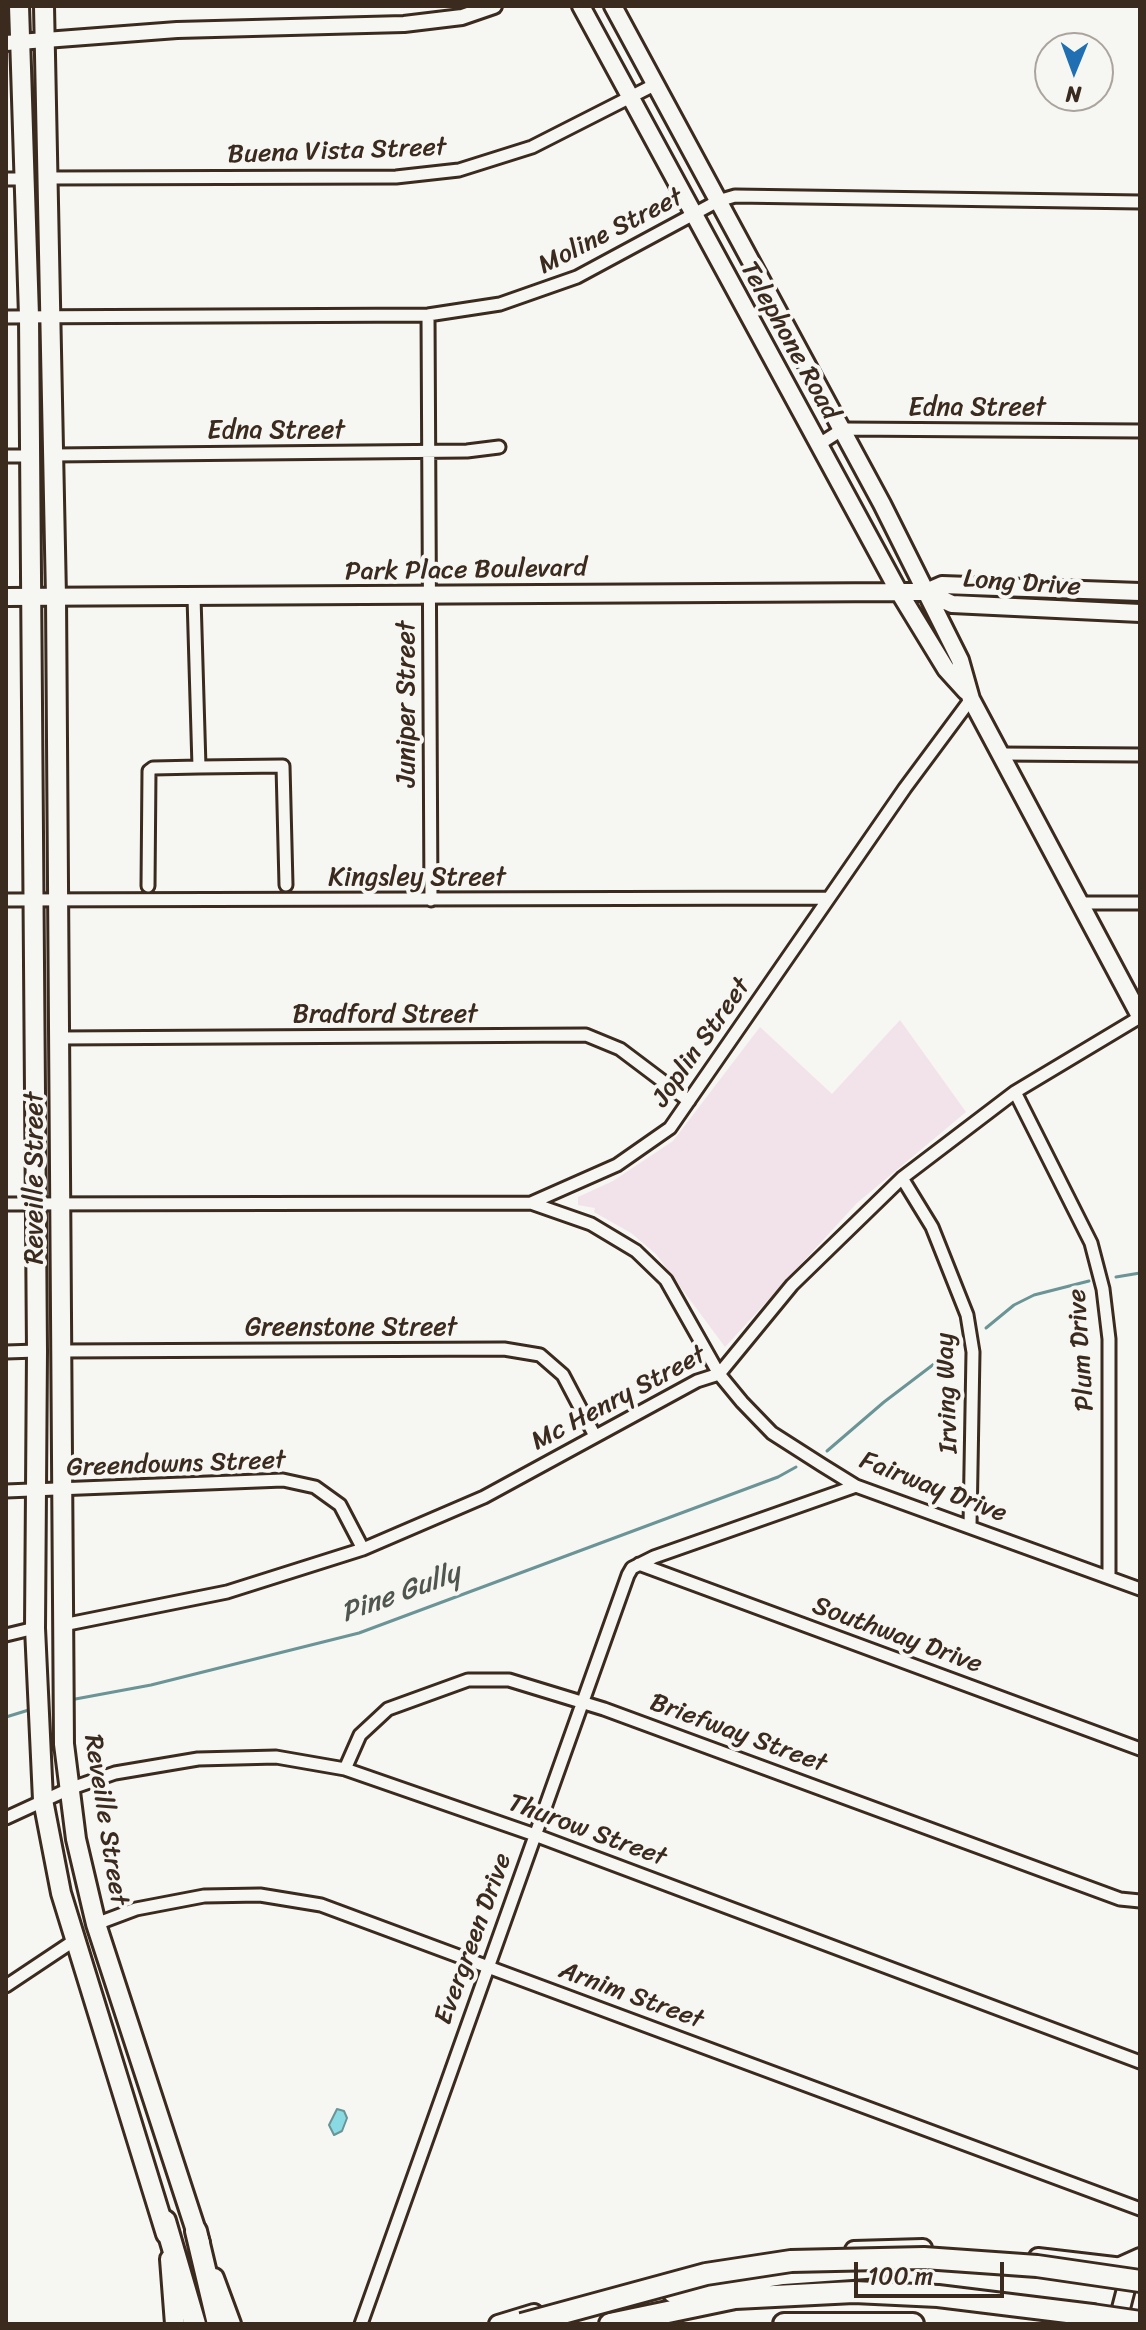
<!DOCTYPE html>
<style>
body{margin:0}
#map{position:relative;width:1146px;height:2330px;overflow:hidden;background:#f6f6f2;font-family:Sriracha,sans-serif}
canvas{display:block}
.frame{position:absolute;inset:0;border:8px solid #3b2a1e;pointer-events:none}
.north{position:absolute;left:1034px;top:32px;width:80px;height:80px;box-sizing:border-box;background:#f6f6f2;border:2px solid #aba49d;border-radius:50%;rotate:181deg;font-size:22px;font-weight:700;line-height:32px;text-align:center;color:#3b2a1e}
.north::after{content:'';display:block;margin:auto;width:28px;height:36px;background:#1f6fb2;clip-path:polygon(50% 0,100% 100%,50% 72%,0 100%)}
.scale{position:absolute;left:854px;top:2262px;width:150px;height:36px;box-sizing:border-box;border:4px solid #3b2a1e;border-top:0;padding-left:10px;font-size:24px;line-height:28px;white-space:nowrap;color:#3b2a1e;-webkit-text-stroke:6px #f6f6f2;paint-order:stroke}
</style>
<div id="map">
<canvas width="1146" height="2330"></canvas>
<div class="frame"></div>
<div class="north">N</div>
<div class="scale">100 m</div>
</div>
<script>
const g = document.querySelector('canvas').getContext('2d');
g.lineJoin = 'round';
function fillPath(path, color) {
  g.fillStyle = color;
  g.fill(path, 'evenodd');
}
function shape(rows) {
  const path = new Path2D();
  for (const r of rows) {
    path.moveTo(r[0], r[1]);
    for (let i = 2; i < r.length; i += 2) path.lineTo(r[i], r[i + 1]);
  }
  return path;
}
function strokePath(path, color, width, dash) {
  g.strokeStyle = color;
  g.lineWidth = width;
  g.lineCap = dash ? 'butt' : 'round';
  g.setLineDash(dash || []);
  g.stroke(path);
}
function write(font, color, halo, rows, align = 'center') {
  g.font = font + ' Sriracha,sans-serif';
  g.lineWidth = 8;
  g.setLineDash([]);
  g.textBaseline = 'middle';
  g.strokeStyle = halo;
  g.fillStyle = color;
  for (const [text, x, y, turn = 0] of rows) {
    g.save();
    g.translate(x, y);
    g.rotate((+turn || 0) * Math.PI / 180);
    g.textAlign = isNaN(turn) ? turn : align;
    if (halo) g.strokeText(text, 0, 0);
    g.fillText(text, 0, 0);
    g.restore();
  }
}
const built = shape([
 [900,1020,966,1112,857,1203,725,1347,656,1254,631,1233,594,1212,595,1208,578,1205,578,1197,613,1181,673,1141,760,1027,832,1094]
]);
const water = shape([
 [337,2109,344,2111,347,2118,342,2131,334,2135,329,2125,337,2109]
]);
const stream = shape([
 [1116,1277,1140,1273],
 [986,1328,1014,1305,1034,1295,1089,1281],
 [827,1451,884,1402,959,1345],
 [70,1700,151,1685,359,1633,778,1477,796,1467],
 [6,1717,32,1709]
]);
const minor = shape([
 [49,178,396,177,459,170,532,147,656,84],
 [6,179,26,179],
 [428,315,431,900],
 [6,317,428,315,500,304,577,277,718,201,735,196,1140,202],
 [818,445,843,429,1140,431],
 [53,455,467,451,499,447],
 [6,456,30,456],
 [194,597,199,767,283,766,286,885],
 [1000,754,1140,755],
 [148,886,149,771,153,768,199,767],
 [6,900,828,898],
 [1079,903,1140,903],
 [60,1038,586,1035,620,1049,689,1101],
 [1015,1092,1091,1243,1103,1289,1109,1339,1109,1577],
 [902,1178,932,1227,967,1315,973,1352,970,1526],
 [531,1203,591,1224,636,1251,666,1280,719,1374,742,1402,772,1433,822,1465,856,1486,1140,1589],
 [6,1204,531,1203,617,1165,670,1128,905,788,971,699],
 [62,1351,504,1349,540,1355,563,1375,595,1436],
 [6,1352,37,1351],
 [6,1491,283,1480,315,1487,340,1505,363,1549],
 [639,1564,1140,1749],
 [63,1625,227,1592,363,1549,484,1497,697,1381,719,1374,792,1285,902,1178,1015,1092,1140,1017],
 [6,1635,35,1628],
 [345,1769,360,1735,388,1709,468,1680,509,1680,604,1709,1120,1899,1140,1901],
 [6,1818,69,1789,115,1773,198,1759,276,1757,345,1769,535,1835,1140,2062],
 [96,1924,136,1909,204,1896,260,1895,321,1905,1140,2209],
 [6,1986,75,1940],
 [361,2324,628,1575,632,1568,654,1557,856,1486]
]);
const tertiary = shape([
 [6,43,177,30,404,24,462,17,494,6]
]);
const secondary = shape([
 [581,6,899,592,946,669,966,691],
 [613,6,882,504,960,660,971,699,1140,1016],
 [926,592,952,604,1140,613],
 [6,597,899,592,926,592,942,585,1140,592],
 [854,2250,923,2248],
 [1038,2257,1140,2269],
 [498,2324,534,2313],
 [1117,2324,1127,2285,1120,2266,1140,2257]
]);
const primary = shape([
 [19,6,29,316,37,1351,35,1628,43,1800,61,1893,166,2234],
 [44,6,56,597,64,1744,76,1839,96,1924,200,2243],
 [170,2259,175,2324],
 [214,2278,231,2324]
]);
const motorway = shape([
 [165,2221,195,2324],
 [196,2231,218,2324],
 [673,2292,783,2274,879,2267],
 [610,2324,735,2298,854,2292,938,2296,1092,2315],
 [784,2324,913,2324]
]);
const motorwayBridge = shape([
 [1092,2315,1140,2322],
 [522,2324,706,2274,791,2261,924,2258,1037,2266,1140,2281]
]);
const streetNames = [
 ["Buena Vista Street",337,152,-2],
 ["Moline Street",611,232,-27],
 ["Telephone Road",789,341,61],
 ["Edna Street",977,408],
 ["Edna Street",276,431],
 ["Park Place Boulevard",466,571,-1],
 ["Long Drive",1022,584,4],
 ["Juniper Street",407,704,-90],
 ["Kingsley Street",417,878],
 ["Bradford Street",385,1015],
 ["Joplin Street",702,1043,-55],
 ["Reveille Street",35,1178,-90],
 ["Greenstone Street",351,1328],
 ["Plum Drive",1082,1350,-94],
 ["Irving Way",948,1393,-92],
 ["Mc Henry Street",619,1399,-28],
 ["Greendowns Street",176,1465,-2],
 ["Fairway Drive",933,1488,21],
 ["Southway Drive",897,1636,20],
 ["Briefway Street",738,1734,20],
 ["Reveille Street",105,1820,81],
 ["Thurow Street",587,1831,20],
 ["Evergreen Drive",474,1939,-70],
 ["Arnim Street",631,1996,20]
];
const waterNames = [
 ["Pine Gully",401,1594,-20]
];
fillPath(built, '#f2e3ea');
fillPath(water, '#8adae4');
strokePath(water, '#6a9495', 2);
strokePath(stream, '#6a9495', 3);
strokePath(minor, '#3b2a1e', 17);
strokePath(tertiary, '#3b2a1e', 20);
strokePath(secondary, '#3b2a1e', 22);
strokePath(primary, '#3b2a1e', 24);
strokePath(motorway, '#3b2a1e', 26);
strokePath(minor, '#f6f6f2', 11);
strokePath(tertiary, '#f6f6f2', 14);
strokePath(secondary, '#f6f6f2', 16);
strokePath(primary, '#f6f6f2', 18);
strokePath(motorway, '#f6f6f2', 20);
strokePath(motorwayBridge, '#3b2a1e', 26, []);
strokePath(motorwayBridge, '#f6f6f2', 20);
write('26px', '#3b2a1e', '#f6f6f2', streetNames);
write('italic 28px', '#4f5650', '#f6f6f2', waterNames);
</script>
